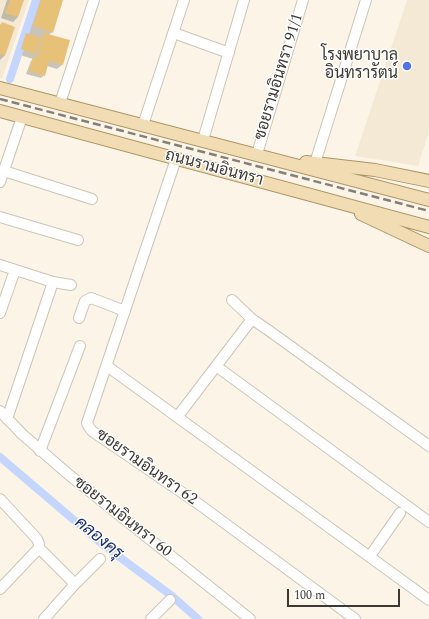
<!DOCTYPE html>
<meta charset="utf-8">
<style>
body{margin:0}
#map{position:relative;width:429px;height:619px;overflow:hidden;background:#fcf5e7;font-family:Spectral,serif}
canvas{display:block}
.scale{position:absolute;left:287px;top:589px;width:113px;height:18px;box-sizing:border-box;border:2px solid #3c3934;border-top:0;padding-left:5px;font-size:12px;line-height:14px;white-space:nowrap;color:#3c3934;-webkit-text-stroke:3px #fff;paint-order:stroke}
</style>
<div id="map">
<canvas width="429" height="619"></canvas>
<div class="scale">100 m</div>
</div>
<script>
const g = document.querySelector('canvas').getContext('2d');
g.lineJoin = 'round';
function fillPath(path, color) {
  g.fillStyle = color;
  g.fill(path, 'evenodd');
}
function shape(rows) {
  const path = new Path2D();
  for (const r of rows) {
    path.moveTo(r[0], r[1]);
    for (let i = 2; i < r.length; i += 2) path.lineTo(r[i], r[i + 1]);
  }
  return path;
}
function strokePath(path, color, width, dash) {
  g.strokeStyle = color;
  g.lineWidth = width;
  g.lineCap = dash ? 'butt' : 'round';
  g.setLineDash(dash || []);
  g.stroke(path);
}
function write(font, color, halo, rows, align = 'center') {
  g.font = font + ' Spectral,Sarabun,serif';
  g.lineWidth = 3;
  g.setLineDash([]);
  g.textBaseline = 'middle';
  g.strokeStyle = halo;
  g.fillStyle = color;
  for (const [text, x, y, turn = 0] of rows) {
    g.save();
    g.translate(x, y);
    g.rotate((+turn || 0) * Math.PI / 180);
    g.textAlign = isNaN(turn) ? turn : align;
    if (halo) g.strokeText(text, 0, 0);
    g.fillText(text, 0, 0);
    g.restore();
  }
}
const built = shape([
 [0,0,29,0,2,79,0,78],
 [407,0,429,0,429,132,418,166,355,156]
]);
const shadow = shape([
 [7,0,23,0,18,17,13,22,1,18],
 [37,0,62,0,52,32,49,35,62,65,57,69,47,66,44,75,41,78,26,74,31,61,33,59,17,54,22,39,27,34],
 [2,23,5,55,0,60,0,25]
]);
const canal = shape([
 [10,79,36,0],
 [0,457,102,544,172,596,198,619]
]);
const building = shape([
 [10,0,24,0,18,17,5,13],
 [41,0,63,0,53,33,33,26],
 [2,22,15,27,5,56,0,54,0,27],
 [26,33,42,38,36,54,21,49],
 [44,33,70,40,63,65,49,61,45,76,29,71,33,57,37,58]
]);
const minor = shape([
 [174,33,229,53],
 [60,103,94,0],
 [143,125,184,0],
 [203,140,244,0],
 [257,154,303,0],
 [176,159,87,423,89,427,92,431,196,502,355,619],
 [315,163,366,0],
 [4,171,92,199],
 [0,182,22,117],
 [0,217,78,240],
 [0,265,53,282,71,285],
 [232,300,252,319,268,330,429,446],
 [0,313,15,270],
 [79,318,85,301,91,298,125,311],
 [107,366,429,600],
 [216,366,429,522],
 [0,411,22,434,68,474,250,619],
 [178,416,252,319],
 [7,419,53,282],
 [40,451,80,346],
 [0,499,37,539,39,544,39,548,75,584],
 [370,556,400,513],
 [0,589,39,548],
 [44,619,75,584,100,559],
 [151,619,170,600]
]);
const major = shape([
 [0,88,429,200],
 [0,111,429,227],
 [306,162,375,170,429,181],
 [361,214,429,246]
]);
const rail = shape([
 [0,99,429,211]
]);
const markers = [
 [407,66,5,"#5274e8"]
];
const poiNames = [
 ["โรงพยาบาล",398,57],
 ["อินทรารัตน์",398,75]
];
const streetNames = [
 ["ซอยรามอินทรา 91/1",280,77,-73],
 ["ถนนรามอินทรา",214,169,15],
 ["ซอยรามอินทรา 62",146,468,35],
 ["ซอยรามอินทรา 60",122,518,38]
];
const waterNames = [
 ["คลองครุ",98,539,39]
];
fillPath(built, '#f4e9d5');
fillPath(shadow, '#0003');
strokePath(canal, '#c4d5fe', 8);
fillPath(building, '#e7c178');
strokePath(minor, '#ccc5b8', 12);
strokePath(major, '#ad9465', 14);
strokePath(minor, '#fff', 10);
strokePath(major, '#f2dcb3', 12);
strokePath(rail, '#847f77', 2.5, [8, 4]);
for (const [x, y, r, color] of markers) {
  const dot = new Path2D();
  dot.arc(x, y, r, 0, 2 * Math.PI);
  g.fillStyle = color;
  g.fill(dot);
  strokePath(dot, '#fff', 1.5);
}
write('16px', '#3c3934', '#fff', poiNames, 'right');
write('16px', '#3c3934', '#fff', streetNames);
write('italic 17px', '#1b2c77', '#fff', waterNames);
</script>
